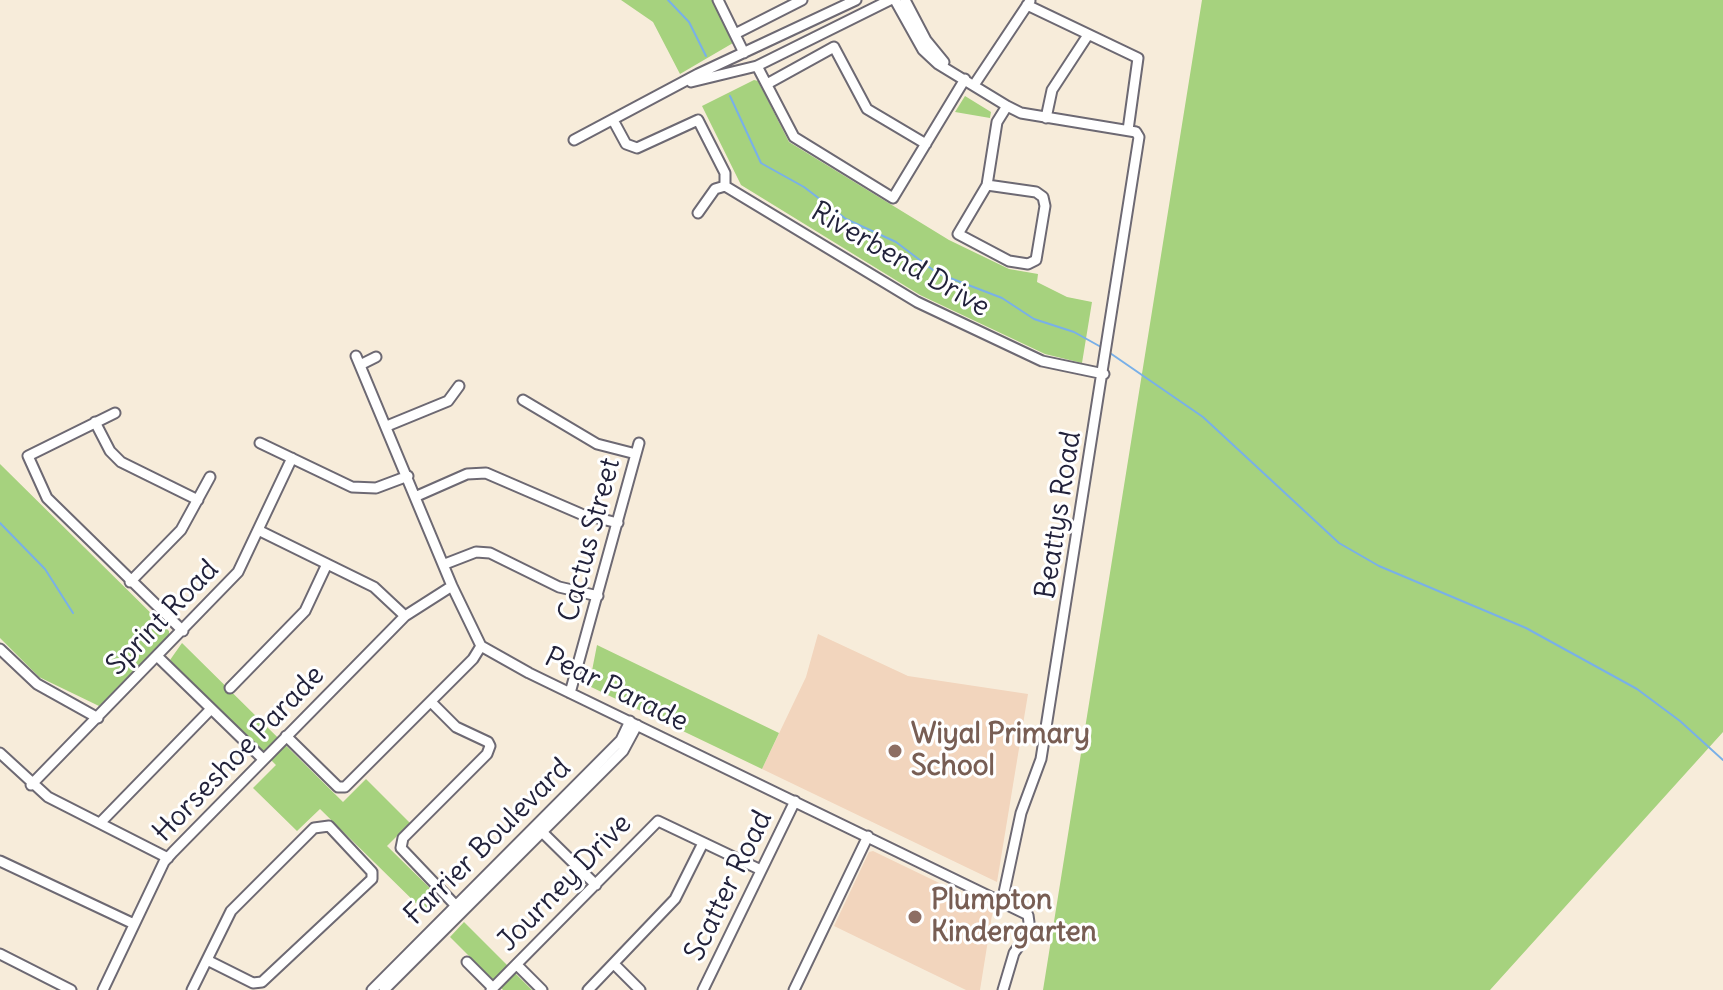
<!DOCTYPE html>
<style>
body{margin:0}
canvas{display:block;background:#f7ecda}
</style>
<canvas width="1723" height="990"></canvas>
<script>
const g = document.querySelector('canvas').getContext('2d');
g.lineJoin = 'round';
function fillPath(path, color) {
  g.fillStyle = color;
  g.fill(path, 'evenodd');
}
function shape(rows) {
  const path = new Path2D();
  for (const r of rows) {
    path.moveTo(r[0], r[1]);
    for (let i = 2; i < r.length; i += 2) path.lineTo(r[i], r[i + 1]);
  }
  return path;
}
function strokePath(path, color, width, dash) {
  g.strokeStyle = color;
  g.lineWidth = width;
  g.lineCap = dash ? 'butt' : 'round';
  g.setLineDash(dash || []);
  g.stroke(path);
}
function write(font, color, halo, rows, align = 'center') {
  g.font = font + ' Delius,sans-serif';
  g.lineWidth = 6;
  g.setLineDash([]);
  g.textBaseline = 'middle';
  g.strokeStyle = halo;
  g.fillStyle = color;
  for (const [text, x, y, turn = 0] of rows) {
    g.save();
    g.translate(x, y);
    g.rotate((+turn || 0) * Math.PI / 180);
    g.textAlign = isNaN(turn) ? turn : align;
    if (halo) g.strokeText(text, 0, 0);
    g.fillText(text, 0, 0);
    g.restore();
  }
}
const built = shape([
 [818,634,908,676,1028,694,997,882,762,769,806,677],
 [873,851,993,909,980,990,966,990,834,926,869,852]
]);
const green = shape([
 [621,0,712,0,733,43,680,74,653,22],
 [1202,0,1723,0,1723,732,1490,990,1043,990],
 [754,80,758,81,789,142,949,240,1009,269,1038,274,1037,282,1067,297,1092,302,1082,363,1045,354,920,295,741,185,702,106],
 [965,96,991,112,990,118,955,112],
 [0,464,169,631,169,635,99,706,39,677,0,638],
 [182,643,343,802,366,779,410,823,387,846,440,898,428,915,320,809,297,831,253,788,276,765,170,660],
 [597,645,779,733,762,769,589,686],
 [464,922,532,990,503,990,450,937]
]);
const stream = shape([
 [668,0,689,22,706,56],
 [730,96,761,163,768,167,804,187,846,219,896,242,937,273,1002,298,1034,319,1074,332,1101,347],
 [1110,353,1203,417,1339,543,1379,566,1526,628,1637,689,1680,721,1723,760],
 [0,523,45,569,73,613]
]);
const minor = shape([
 [718,0,744,53],
 [895,0,923,50,938,64,1007,106,1021,113,1136,132,1139,137,1041,759,1021,813,1002,902],
 [905,0,926,40,944,62],
 [1027,5,1138,58,1128,130],
 [735,34,802,0],
 [757,66,794,137,893,198,965,79],
 [691,82,757,66,890,0],
 [767,84,834,47,867,109,926,144],
 [974,85,1030,1],
 [1046,118,1052,90,1088,35],
 [613,120,626,144,637,148,698,120,725,173,725,186],
 [574,140,698,74,856,0],
 [987,185,1036,192,1043,197,1045,206,1036,260,1028,264,1009,261,958,234,987,185,997,122,1007,106],
 [725,186,917,302,1042,361,1104,374],
 [698,213,715,189,725,186],
 [356,356,452,586,481,646,529,673,1028,915,1030,930,1014,953,1003,990],
 [360,365,376,357],
 [523,400,597,444,636,454],
 [115,413,28,456,47,498,183,631],
 [95,422,110,451,121,462,198,500],
 [387,426,448,401,459,386],
 [260,443,352,487,376,488,408,476],
 [417,496,467,474,486,473,581,514,618,523],
 [258,530,374,587,405,616],
 [445,564,476,552,490,553,559,587,598,596],
 [130,582,181,530,210,477],
 [0,649,37,684,98,718],
 [158,657,263,759],
 [230,688,305,611,327,564],
 [570,693,639,443],
 [431,702,456,727,488,742,490,746,487,754,403,838,401,848,459,909],
 [286,736,338,787,345,787,473,659,481,646],
 [0,753,48,797,168,858],
 [31,785,238,572,292,458],
 [100,823,211,709],
 [538,828,596,885],
 [0,861,134,924],
 [0,954,71,990],
 [467,962,493,988],
 [614,964,640,990],
 [517,965,542,990],
 [103,990,164,862,173,852,405,616,452,586],
 [192,990,231,911,314,828,329,826,372,872,372,879,262,982,253,983,207,960],
 [372,990,621,740,630,721],
 [384,990,623,751,637,725],
 [491,990,658,821,761,870],
 [588,990,675,899,703,843],
 [703,990,795,801],
 [794,990,868,836]
]);
const markers = [
 [895,751,8,"#8d6e63"],
 [915,917,8,"#8d6e63"]
];
const streetNames = [
 ["Riverbend Drive",900,260,30],
 ["Beattys Road",1059,515,-81],
 ["Cactus Street",590,540,-75],
 ["Sprint Road",163,618,-46],
 ["Pear Parade",616,690,26],
 ["Horseshoe Parade",239,754,-46],
 ["Farrier Boulevard",488,842,-45],
 ["Journey Drive",565,883,-46],
 ["Scatter Road",729,886,-64]
];
const educationNames = [
 ["Wiyal Primary",911,735],
 ["School",911,767],
 ["Plumpton",931,901],
 ["Kindergarten",931,933]
];
fillPath(built, '#f2d5bd');
fillPath(green, '#a6d27e');
strokePath(stream, '#79b0e8', 2);
strokePath(minor, '#6d6973', 13);
strokePath(minor, '#fff', 9);
for (const [x, y, r, color] of markers) {
  const dot = new Path2D();
  dot.arc(x, y, r, 0, 2 * Math.PI);
  g.fillStyle = color;
  g.fill(dot);
  strokePath(dot, '#fff', 3);
}
write('28px', '#22223b', '#fff', streetNames);
write('bold 28px', '#785e54', '#fff', educationNames, 'left');
</script>
